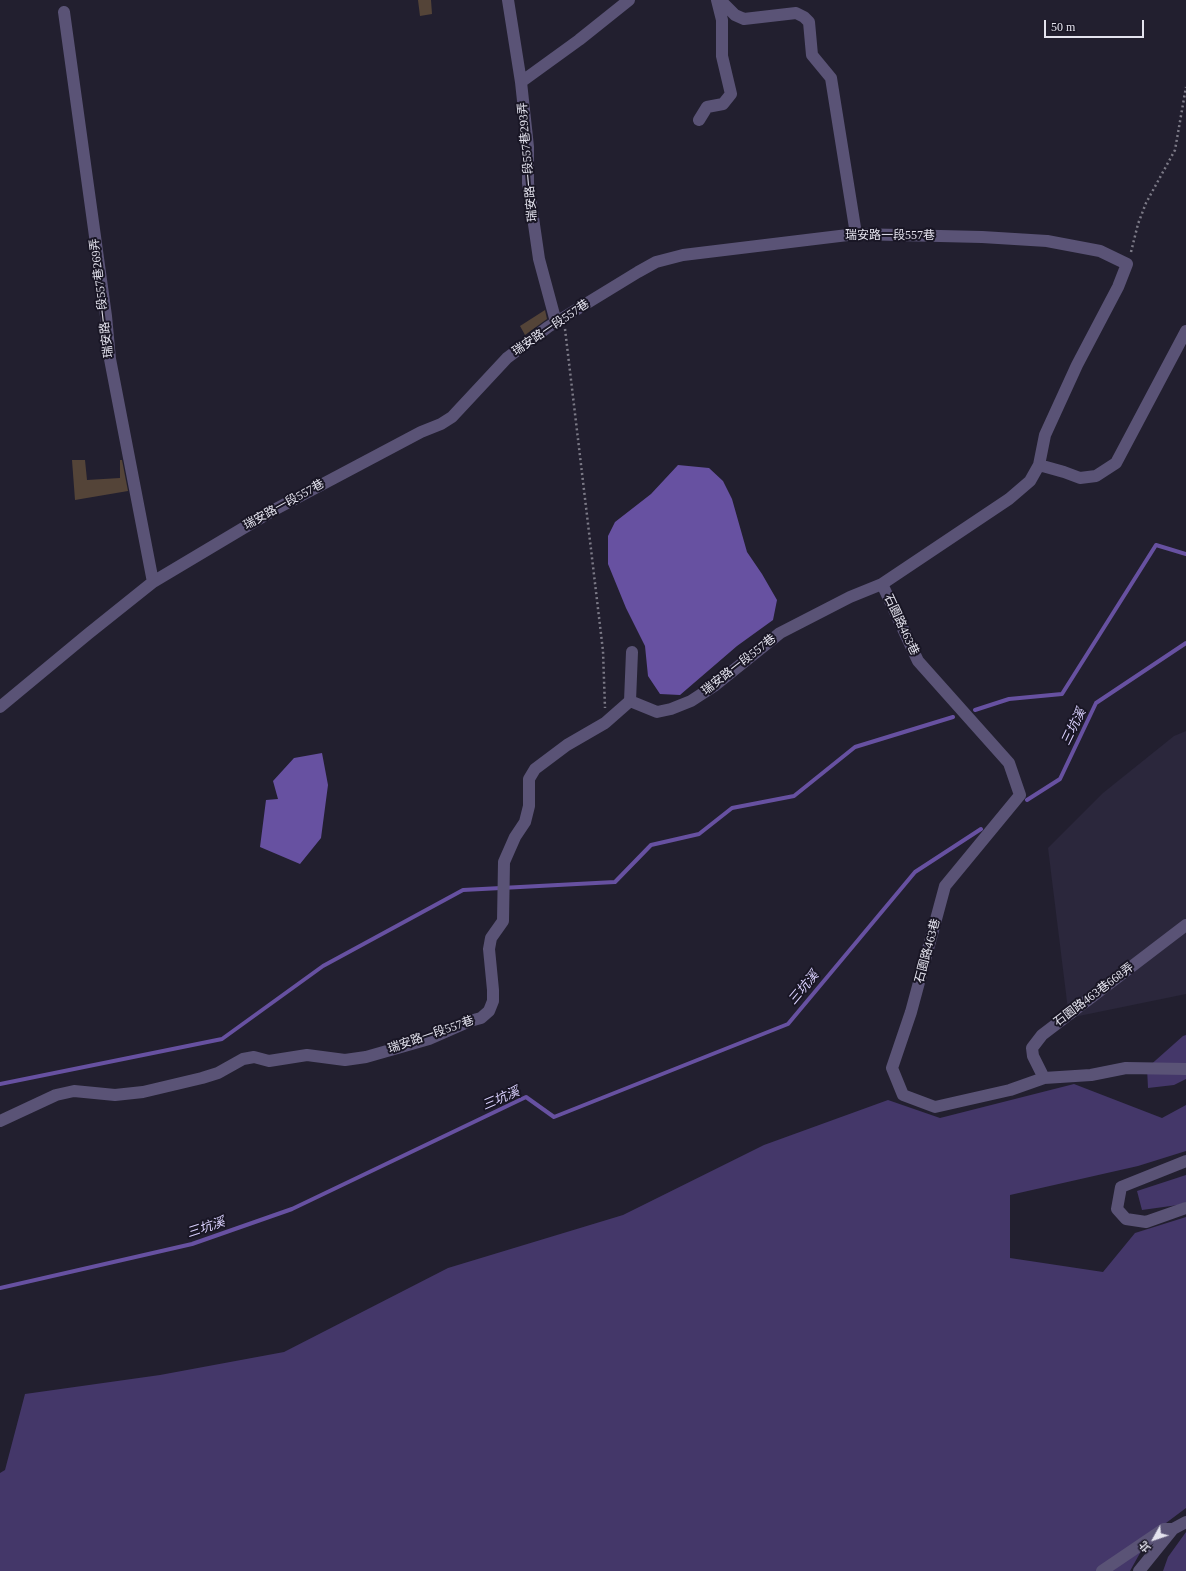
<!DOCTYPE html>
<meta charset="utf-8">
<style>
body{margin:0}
#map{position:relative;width:1186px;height:1571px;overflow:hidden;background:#221f2f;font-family:"Times New Roman","Noto Sans TC",serif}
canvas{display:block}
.north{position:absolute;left:1134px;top:1519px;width:40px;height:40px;-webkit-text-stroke:3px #191625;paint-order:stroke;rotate:230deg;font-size:11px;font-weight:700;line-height:16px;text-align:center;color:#e4e3ee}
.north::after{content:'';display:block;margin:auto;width:14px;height:18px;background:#e4e3ee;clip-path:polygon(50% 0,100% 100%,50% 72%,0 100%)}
.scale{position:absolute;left:1044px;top:20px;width:100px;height:18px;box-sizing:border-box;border:2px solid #e4e3ee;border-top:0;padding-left:5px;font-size:12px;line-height:14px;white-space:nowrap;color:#e4e3ee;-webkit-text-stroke:3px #191625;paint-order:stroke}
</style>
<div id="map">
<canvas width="1186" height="1571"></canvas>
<div class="north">北</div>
<div class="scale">50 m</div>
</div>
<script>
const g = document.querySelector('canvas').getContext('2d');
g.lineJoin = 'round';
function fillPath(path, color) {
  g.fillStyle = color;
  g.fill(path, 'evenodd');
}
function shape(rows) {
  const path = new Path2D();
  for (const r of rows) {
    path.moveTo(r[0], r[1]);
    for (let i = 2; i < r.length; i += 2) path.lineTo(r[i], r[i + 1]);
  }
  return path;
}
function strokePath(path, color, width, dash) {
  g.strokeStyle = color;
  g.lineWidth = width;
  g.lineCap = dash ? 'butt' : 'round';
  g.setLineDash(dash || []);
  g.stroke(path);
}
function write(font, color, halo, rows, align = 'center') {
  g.font = font + ' "Times New Roman","Noto Sans TC",serif';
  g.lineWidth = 4;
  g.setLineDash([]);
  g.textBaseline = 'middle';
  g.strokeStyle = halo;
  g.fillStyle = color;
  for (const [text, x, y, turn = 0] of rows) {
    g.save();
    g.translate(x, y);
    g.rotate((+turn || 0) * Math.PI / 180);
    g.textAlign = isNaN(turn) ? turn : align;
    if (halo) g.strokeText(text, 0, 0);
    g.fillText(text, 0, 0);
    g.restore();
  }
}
const built = shape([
 [1186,731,1186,994,1069,1018,1048,848,1103,793,1174,736]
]);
const green = shape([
 [1186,1035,1186,1079,1174,1085,1148,1088,1147,1068,1183,1036],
 [1074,1084,1162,1118,1186,1105,1186,1151,1138,1166,1010,1195,1010,1258,1103,1272,1135,1233,1186,1217,1186,1508,1150,1535,1130,1571,0,1571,0,1473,5,1470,25,1394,160,1375,284,1352,448,1268,623,1215,764,1145,888,1100,940,1118],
 [1186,1175,1186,1202,1178,1205,1142,1210,1137,1191],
 [1186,1532,1186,1571,1163,1571,1168,1557]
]);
const water = shape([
 [678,465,709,468,723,481,732,499,747,552,762,574,777,600,773,620,737,646,680,695,660,694,648,676,645,646,626,608,608,564,608,536,615,522,651,494],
 [322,753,328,785,321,838,300,864,260,847,266,800,278,799,273,781,294,758]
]);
const stream = shape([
 [975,710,1009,699,1062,694,1156,545,1186,554],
 [1027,800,1060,779,1096,703,1186,643],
 [0,1084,222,1039,323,966,463,890,615,882,651,845,699,834,732,808,794,796,855,747,953,717],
 [0,1288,192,1244,292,1209,526,1097,554,1117,788,1024,915,872,981,829]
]);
const building = shape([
 [418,0,431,0,432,14,420,16],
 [545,310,547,319,525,335,520,326],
 [72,460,85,460,87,480,120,478,120,460,122,460,128,491,75,500]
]);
const path = shape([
 [1131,252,1138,224,1146,203,1175,150,1186,87],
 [565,329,603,651,605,708]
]);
const minor = shape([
 [508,0,521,82,528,147,528,183,539,259,556,322],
 [720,0,735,15,744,19,796,13,804,17,809,22,812,55,831,78,856,234],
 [64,12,106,316,110,359,153,582],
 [521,82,579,40,629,0],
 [699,120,707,107,723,104,731,94,722,56,722,20,717,0],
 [1039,465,1064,472,1080,478,1096,476,1116,463,1186,331],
 [882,584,918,661,1009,763,1020,795,945,886,911,1012,892,1068,903,1095,935,1107,1010,1090,1044,1078,1091,1075,1126,1068,1186,1069],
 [630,701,632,652],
 [0,707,88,634,153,582,272,511,421,432,441,424,452,417,507,358,548,327,638,272,656,262,683,255,856,234,982,237,1047,241,1100,251,1127,264,1118,287,1077,365,1045,435,1039,465,1030,481,1009,499,882,584,850,597,780,633,714,686,691,701,671,709,657,712,630,701,605,723,567,745,535,769,529,779,529,806,525,822,515,837,504,862,503,921,491,938,489,949,493,990,493,1001,489,1011,481,1018,470,1021,429,1039,366,1057,345,1060,307,1055,269,1061,254,1057,243,1059,218,1073,202,1078,143,1092,115,1095,74,1091,56,1095,0,1121],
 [1044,1078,1033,1056,1032,1048,1042,1035,1186,925],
 [1186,1161,1121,1187,1117,1209,1126,1219,1146,1222,1186,1208],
 [1102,1571,1164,1529,1173,1529],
 [1139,1571,1173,1529,1186,1522]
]);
const streetNames = [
 ["瑞安路一段557巷293弄",528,162,-95],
 ["瑞安路一段557巷",890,236],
 ["瑞安路一段557巷269弄",102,298,-97],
 ["瑞安路一段557巷",551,328,-34],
 ["瑞安路一段557巷",284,505,-29],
 ["石園路463巷",901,625,65],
 ["瑞安路一段557巷",739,665,-38],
 ["石園路463巷",928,951,-75],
 ["石園路463巷668弄",1094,995,-37],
 ["瑞安路一段557巷",431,1035,-19]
];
const waterNames = [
 ["三坑溪",1074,727,-64],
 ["三坑溪",804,988,-50],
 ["三坑溪",501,1099,-23],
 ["三坑溪",206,1228,-18]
];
fillPath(built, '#2b273c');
fillPath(green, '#443769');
fillPath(water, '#6751a1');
strokePath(stream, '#6751a1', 4);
fillPath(building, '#544438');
strokePath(path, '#7c7a87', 2.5, [2, 3]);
strokePath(minor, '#5a5376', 12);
write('12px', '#e4e3ee', '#191625', streetNames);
write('italic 13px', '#dad1fe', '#191625', waterNames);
</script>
